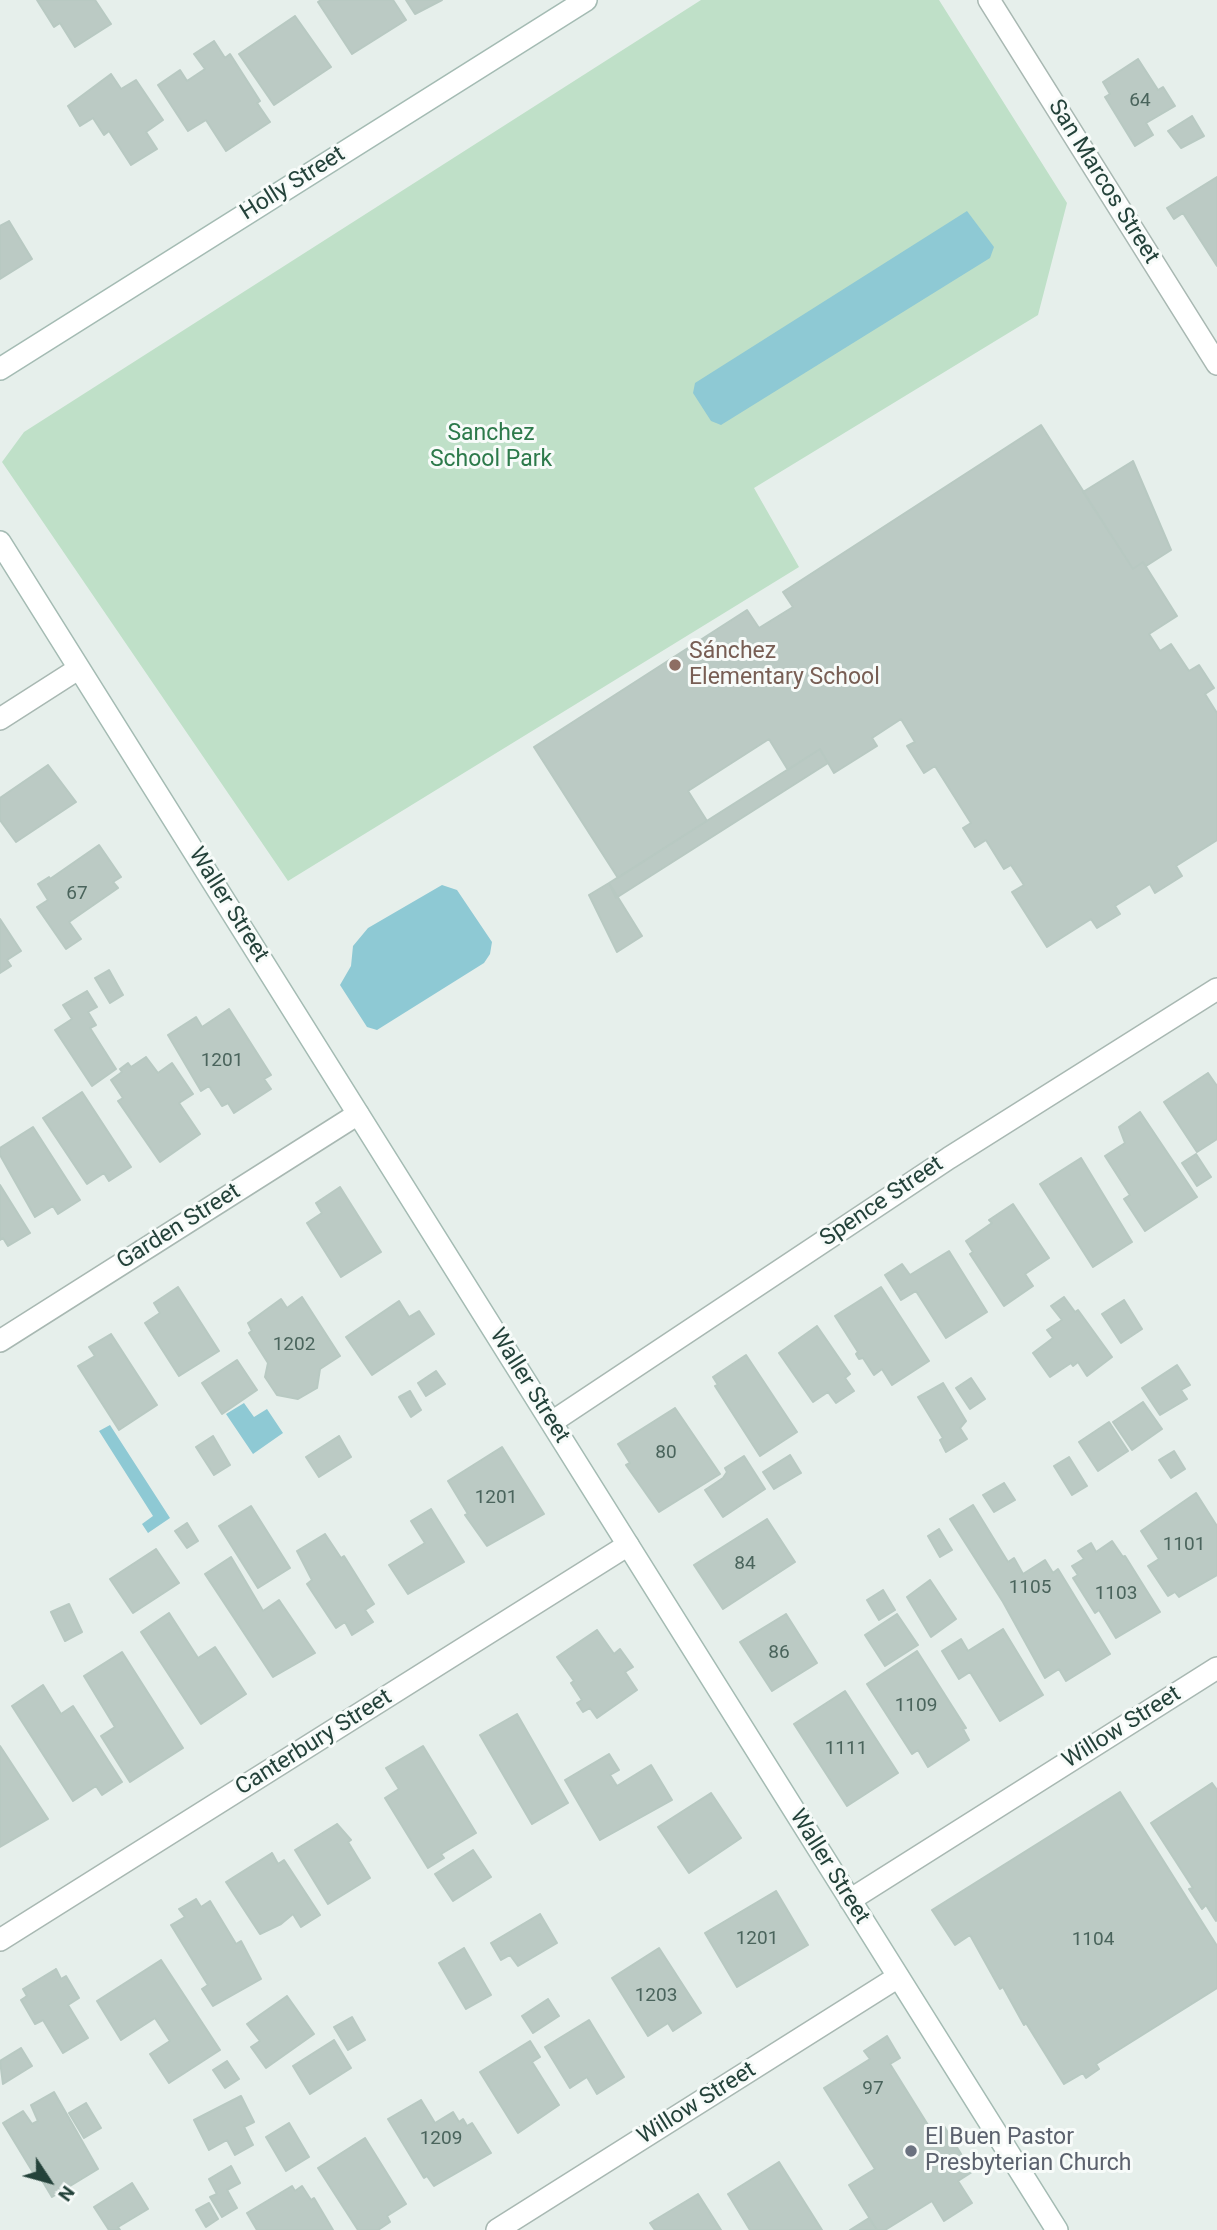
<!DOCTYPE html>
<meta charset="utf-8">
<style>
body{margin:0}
#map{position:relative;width:1217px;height:2230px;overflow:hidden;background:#e6efeb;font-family:Roboto,sans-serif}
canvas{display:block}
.north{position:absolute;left:14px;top:2146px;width:70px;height:70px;-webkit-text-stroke:5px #f7fbf9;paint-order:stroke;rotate:126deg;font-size:19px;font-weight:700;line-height:28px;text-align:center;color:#24423a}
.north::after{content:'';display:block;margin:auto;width:24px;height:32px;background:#24423a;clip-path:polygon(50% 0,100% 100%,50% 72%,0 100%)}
</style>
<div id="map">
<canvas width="1217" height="2230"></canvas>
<div class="north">N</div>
</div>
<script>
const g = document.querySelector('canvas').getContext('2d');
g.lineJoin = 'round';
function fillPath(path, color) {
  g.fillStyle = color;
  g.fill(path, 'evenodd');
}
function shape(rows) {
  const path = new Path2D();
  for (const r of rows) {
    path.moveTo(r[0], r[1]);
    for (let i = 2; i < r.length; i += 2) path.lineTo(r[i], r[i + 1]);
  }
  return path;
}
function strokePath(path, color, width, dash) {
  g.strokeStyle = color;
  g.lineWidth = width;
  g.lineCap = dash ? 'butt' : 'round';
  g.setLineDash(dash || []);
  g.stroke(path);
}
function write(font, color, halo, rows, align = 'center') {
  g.font = font + ' Roboto,sans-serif';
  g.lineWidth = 6;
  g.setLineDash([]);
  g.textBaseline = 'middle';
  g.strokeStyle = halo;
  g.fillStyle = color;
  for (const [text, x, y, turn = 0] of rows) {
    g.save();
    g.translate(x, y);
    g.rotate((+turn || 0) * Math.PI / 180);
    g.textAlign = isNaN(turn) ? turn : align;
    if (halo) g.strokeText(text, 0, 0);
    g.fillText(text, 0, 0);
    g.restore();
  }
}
const green = shape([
 [701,0,939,0,1067,203,1038,315,754,488,799,567,288,881,2,462,24,432]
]);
const water = shape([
 [967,211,994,247,990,258,721,425,711,421,693,393,695,383],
 [442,885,457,890,492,942,490,954,484,963,377,1030,367,1027,340,985,351,966,353,946,368,928],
 [244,1403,254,1417,267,1409,283,1433,253,1454,226,1414],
 [110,1425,170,1518,148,1533,142,1524,153,1516,99,1431]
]);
const building = shape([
 [37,0,95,0,111,24,75,47,60,23,54,27,37,0],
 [321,0,393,0,406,20,352,54,318,2,321,0],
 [406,0,442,0,415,14,406,0],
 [295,16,331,67,274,105,239,54,295,16],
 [214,41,225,58,230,54,260,101,257,103,270,122,226,151,206,120,188,131,158,85,180,70,187,81,205,69,194,54,214,41],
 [1138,59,1158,90,1163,87,1175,106,1146,123,1153,135,1135,146,1105,97,1110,94,1103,82,1138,59],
 [111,74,121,89,136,80,163,120,146,132,157,149,131,165,109,131,104,135,93,118,80,126,68,106,111,74],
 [1192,116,1204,136,1181,148,1168,131,1192,116],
 [1217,177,1217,266,1183,213,1174,219,1167,208,1217,177],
 [9,221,32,259,0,279,0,226,9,221],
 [1041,425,1133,569,1143,562,1177,616,1149,634,1160,651,1171,644,1189,671,1199,665,1214,688,1205,694,1217,713,1217,840,1176,866,1182,876,1155,893,1150,884,1115,906,1120,914,1097,928,1091,919,1047,947,1012,892,1024,885,1011,865,1004,869,986,840,975,847,963,828,971,823,935,766,924,773,907,746,915,742,901,719,872,738,877,746,834,773,820,749,788,770,769,739,688,791,707,821,618,878,534,747,747,610,759,628,793,607,783,592,1041,425],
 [1133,461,1171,550,1146,566,1143,562,1133,569,1083,492,1133,461],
 [820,749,828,763,616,898,609,883,820,749],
 [48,765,76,802,16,842,0,820,0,798,48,765],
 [99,845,121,877,113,882,118,888,69,922,81,939,66,949,37,907,48,900,38,884,49,877,50,879,99,845],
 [609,883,642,936,617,952,589,895,609,883],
 [0,919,21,951,7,960,11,966,0,973,0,919],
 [109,970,123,995,110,1003,95,978,109,970],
 [87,991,97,1007,88,1012,96,1025,90,1028,116,1069,92,1086,55,1030,72,1019,63,1005,87,991],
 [229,1009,271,1075,264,1079,271,1089,234,1113,228,1103,222,1106,209,1086,201,1091,168,1035,196,1017,202,1027,229,1009],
 [146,1057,158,1073,172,1063,193,1094,179,1103,200,1134,160,1162,118,1101,123,1098,111,1080,122,1072,120,1069,128,1063,131,1067,146,1057],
 [1208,1073,1217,1086,1217,1139,1197,1152,1164,1102,1208,1073],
 [82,1092,131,1167,109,1181,104,1173,87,1184,43,1118,82,1092],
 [1140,1112,1197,1197,1145,1231,1124,1199,1130,1195,1105,1156,1125,1143,1119,1127,1140,1112],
 [33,1127,80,1200,58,1214,53,1206,35,1217,0,1155,0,1148,33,1127],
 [1196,1154,1211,1177,1197,1186,1182,1163,1196,1154],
 [1081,1158,1132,1242,1093,1267,1040,1184,1081,1158],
 [0,1185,30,1233,8,1246,3,1238,0,1240,0,1185],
 [340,1187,381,1252,341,1277,307,1223,322,1213,316,1203,340,1187],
 [1013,1204,1049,1258,1025,1274,1033,1286,1004,1306,970,1254,973,1252,966,1241,992,1223,989,1220,1013,1204],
 [949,1251,987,1312,946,1338,916,1291,901,1300,885,1275,902,1264,910,1275,949,1251],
 [178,1287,219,1351,179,1376,145,1323,160,1313,154,1303,178,1287],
 [881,1287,929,1361,892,1385,882,1369,874,1375,863,1358,859,1359,856,1354,858,1352,835,1316,881,1287],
 [302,1297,340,1356,320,1369,317,1388,298,1399,277,1395,265,1377,268,1363,249,1333,252,1331,248,1323,281,1299,287,1308,302,1297],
 [1064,1297,1075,1312,1078,1310,1112,1357,1087,1376,1078,1362,1073,1366,1071,1363,1050,1377,1033,1353,1053,1338,1047,1330,1062,1320,1051,1306,1064,1297],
 [1124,1300,1142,1329,1121,1343,1102,1314,1124,1300],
 [399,1301,409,1317,419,1311,434,1334,372,1375,346,1337,399,1301],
 [817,1326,850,1374,845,1378,854,1391,836,1403,828,1392,813,1402,779,1353,817,1326],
 [111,1334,157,1405,119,1430,78,1366,95,1356,89,1347,111,1334],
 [746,1355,797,1432,760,1456,715,1386,718,1385,713,1377,746,1355],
 [237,1360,257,1390,222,1414,202,1383,237,1360],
 [1177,1365,1190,1385,1181,1390,1187,1399,1160,1415,1142,1388,1177,1365],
 [436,1371,445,1384,426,1396,418,1383,436,1371],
 [971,1378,985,1399,970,1409,956,1388,971,1378],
 [943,1383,966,1421,960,1428,967,1439,946,1452,940,1440,943,1438,918,1397,943,1383],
 [410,1391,421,1410,411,1417,399,1397,410,1391],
 [1143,1402,1162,1429,1132,1450,1113,1422,1143,1402],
 [675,1408,720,1474,659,1512,626,1465,630,1463,618,1444,675,1408],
 [1109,1422,1128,1451,1098,1471,1079,1442,1109,1422],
 [213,1436,230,1465,214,1475,196,1447,213,1436],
 [339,1436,351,1457,319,1477,306,1457,339,1436],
 [502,1447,544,1514,487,1546,465,1515,468,1514,448,1481,502,1447],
 [1174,1451,1185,1469,1171,1478,1159,1460,1174,1451],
 [790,1455,801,1473,774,1489,763,1472,790,1455],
 [744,1456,765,1489,723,1517,705,1490,723,1478,727,1472,725,1468,744,1456],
 [1069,1457,1087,1486,1072,1495,1054,1466,1069,1457],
 [1004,1483,1015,1500,994,1512,983,1495,1004,1483],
 [1196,1493,1217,1526,1217,1575,1179,1597,1175,1592,1168,1596,1148,1566,1159,1559,1141,1531,1196,1493],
 [973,1505,1008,1562,1014,1558,1023,1574,1045,1560,1053,1573,1058,1569,1110,1654,1066,1681,1059,1669,1045,1678,1003,1602,950,1519,973,1505],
 [251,1506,290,1568,258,1588,219,1526,251,1506],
 [431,1509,464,1562,408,1594,389,1565,425,1543,411,1521,431,1509],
 [767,1519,795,1562,723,1609,694,1565,767,1519],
 [187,1523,198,1541,187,1548,175,1531,187,1523],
 [939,1529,952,1550,940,1557,928,1536,939,1529],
 [325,1534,341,1558,344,1556,374,1604,365,1610,373,1622,352,1635,345,1622,336,1628,307,1584,312,1580,297,1551,325,1534],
 [1112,1541,1123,1557,1125,1556,1160,1612,1116,1638,1099,1610,1095,1613,1073,1578,1078,1575,1072,1566,1084,1559,1078,1551,1091,1543,1096,1552,1112,1541],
 [156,1549,179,1583,133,1613,110,1579,156,1549],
 [231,1557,263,1611,279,1600,315,1653,273,1677,205,1574,231,1557],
 [930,1580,956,1619,931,1637,907,1597,930,1580],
 [883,1590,895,1610,879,1620,867,1600,883,1590],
 [69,1604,82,1632,65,1641,51,1612,69,1604],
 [169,1613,198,1658,215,1647,246,1694,201,1724,141,1632,169,1613],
 [786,1614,817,1663,772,1691,740,1642,786,1614],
 [897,1614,918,1645,885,1666,865,1635,897,1614],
 [1003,1629,1043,1695,1000,1721,970,1672,959,1679,942,1651,961,1639,968,1651,1003,1629],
 [597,1630,614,1654,620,1649,633,1667,625,1672,637,1690,597,1718,590,1708,583,1712,577,1703,582,1700,571,1683,574,1681,557,1657,597,1630],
 [917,1651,966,1728,963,1729,969,1740,928,1767,918,1750,912,1754,867,1684,917,1651],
 [122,1652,183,1748,130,1782,101,1736,115,1727,84,1676,122,1652],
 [43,1685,61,1714,73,1706,122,1782,102,1795,96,1786,73,1801,12,1706,43,1685],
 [845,1691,898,1773,847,1806,794,1724,845,1691],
 [517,1714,568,1803,532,1824,480,1735,517,1714],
 [0,1746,48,1819,0,1847,0,1746],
 [423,1746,476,1833,441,1854,444,1858,428,1868,385,1798,399,1789,386,1768,423,1746],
 [609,1754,619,1770,610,1775,617,1786,651,1765,672,1800,600,1840,565,1780,609,1754],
 [1212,1783,1217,1790,1216,1921,1206,1905,1202,1909,1189,1889,1193,1888,1151,1823,1212,1783],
 [1120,1792,1217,1946,1217,1988,1096,2064,1099,2069,1086,2078,1083,2073,1064,2084,1026,2023,1024,2025,1003,1987,1000,1989,970,1935,955,1945,932,1910,1120,1792],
 [711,1793,741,1838,689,1873,658,1827,711,1793],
 [337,1824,351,1840,348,1842,370,1878,328,1904,295,1850,337,1824],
 [473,1850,491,1877,453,1901,435,1874,473,1850],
 [272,1853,278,1864,284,1860,320,1915,301,1927,293,1914,281,1924,260,1934,226,1882,272,1853],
 [776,1891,808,1945,737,1987,705,1933,776,1891],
 [196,1899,201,1907,210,1901,236,1944,241,1941,261,1979,213,2006,202,1989,208,1985,171,1925,185,1917,179,1909,196,1899],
 [540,1914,557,1943,518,1966,510,1955,501,1960,491,1943,540,1914],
 [464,1948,491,1995,466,2009,439,1963,464,1948],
 [659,1948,701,2013,673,2031,668,2023,648,2036,612,1978,659,1948],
 [161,1960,220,2050,169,2083,150,2054,170,2041,155,2018,121,2040,97,2001,161,1960],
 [56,1969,61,1979,66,1976,79,1998,68,2005,88,2038,63,2053,43,2020,35,2024,21,2000,27,1996,23,1989,56,1969],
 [287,1996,314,2034,266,2068,251,2047,260,2041,247,2024,287,1996],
 [548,1999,559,2016,533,2033,522,2016,548,1999],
 [352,2017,365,2040,348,2050,334,2027,352,2017],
 [589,2020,624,2077,597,2094,587,2077,570,2088,545,2047,589,2020],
 [887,2036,900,2058,890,2064,933,2133,944,2126,972,2172,958,2181,972,2203,944,2221,932,2201,885,2230,877,2230,849,2185,875,2169,824,2088,870,2059,864,2051,887,2036],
 [334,2040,351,2068,310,2094,293,2066,334,2040],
 [530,2041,540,2057,532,2062,559,2105,518,2133,480,2072,530,2041],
 [21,2048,32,2066,3,2084,0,2061,21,2048],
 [227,2061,239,2079,225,2088,213,2070,227,2061],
 [54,2092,98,2169,52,2197,37,2172,34,2174,3,2123,23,2111,32,2124,38,2121,31,2105,54,2092],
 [241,2096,254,2122,244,2127,253,2145,235,2155,227,2140,209,2150,194,2120,241,2096],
 [421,2100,435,2123,453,2112,459,2122,463,2119,467,2126,472,2123,491,2153,434,2186,427,2176,424,2178,388,2119,421,2100],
 [86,2103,101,2128,84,2138,69,2113,86,2103],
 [289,2123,309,2157,286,2171,266,2137,289,2123],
 [365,2138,406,2204,387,2216,390,2222,378,2230,358,2230,318,2168,365,2138],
 [779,2162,822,2230,750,2230,728,2194,779,2162],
 [231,2166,240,2183,227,2190,237,2208,222,2217,210,2197,217,2194,209,2179,231,2166],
 [132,2183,148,2209,118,2227,120,2230,109,2230,94,2207,132,2183],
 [292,2186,295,2191,302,2186,311,2200,314,2198,333,2230,257,2230,247,2213,292,2186],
 [698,2194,721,2230,655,2230,650,2223,698,2194],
 [209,2203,218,2219,206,2227,196,2210,209,2203],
 [869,2218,877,2230,850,2230,869,2218]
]);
const street = shape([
 [989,0,1217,364],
 [0,719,78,669],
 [0,1341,358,1114],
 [552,1422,949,1158,1217,989],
 [850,1900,1217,1668],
 [0,1940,628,1545],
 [497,2230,898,1977]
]);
const secondary = shape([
 [0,369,586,0],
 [0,542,1057,2230]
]);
const markers = [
 [675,665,7,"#8d6e63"],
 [911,2151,7,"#6b7280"]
];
const numberNames = [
 ["64",1140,101],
 ["67",77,894],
 ["1201",222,1061],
 ["1202",294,1345],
 ["80",666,1453],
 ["1201",496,1498],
 ["1101",1184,1545],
 ["84",745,1564],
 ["1105",1030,1588],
 ["1103",1116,1594],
 ["86",779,1653],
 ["1109",916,1706],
 ["1111",846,1749],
 ["1201",757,1939],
 ["1104",1093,1940],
 ["1203",656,1996],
 ["97",873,2089],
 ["1209",441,2139]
];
const streetNames = [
 ["San Marcos Street",1103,182,58],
 ["Holly Street",293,184,-32],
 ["Waller Street",228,905,58],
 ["Spence Street",882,1202,-34],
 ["Garden Street",179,1227,-32],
 ["Waller Street",529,1386,58],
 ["Willow Street",1122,1728,-32],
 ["Canterbury Street",314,1743,-32],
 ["Waller Street",829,1867,58],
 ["Willow Street",697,2104,-32]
];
const parkNames = [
 ["Sanchez",491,434],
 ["School Park",491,460]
];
const educationNames = [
 ["Sánchez",689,652],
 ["Elementary School",689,678]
];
const worshipNames = [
 ["El Buen Pastor",925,2138],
 ["Presbyterian Church",925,2164]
];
fillPath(green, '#bfe0c8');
fillPath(water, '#8ec9d4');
fillPath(building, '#bbcac4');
strokePath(building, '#b8c9c2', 2);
strokePath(street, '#a8b8b2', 24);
strokePath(secondary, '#a4bbb3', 24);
strokePath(street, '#fff', 21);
strokePath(secondary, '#fff', 21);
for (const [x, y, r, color] of markers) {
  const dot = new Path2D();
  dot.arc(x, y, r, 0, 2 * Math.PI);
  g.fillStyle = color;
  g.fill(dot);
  strokePath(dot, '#f7fbf9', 2.5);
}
write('19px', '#4a645c', null, numberNames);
write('23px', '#24423a', '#f7fbf9', streetNames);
write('23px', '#2d7a4b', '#f7fbf9', parkNames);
write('23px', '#785e54', '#f7fbf9', educationNames, 'left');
write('23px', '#5b616d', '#f7fbf9', worshipNames, 'left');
</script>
